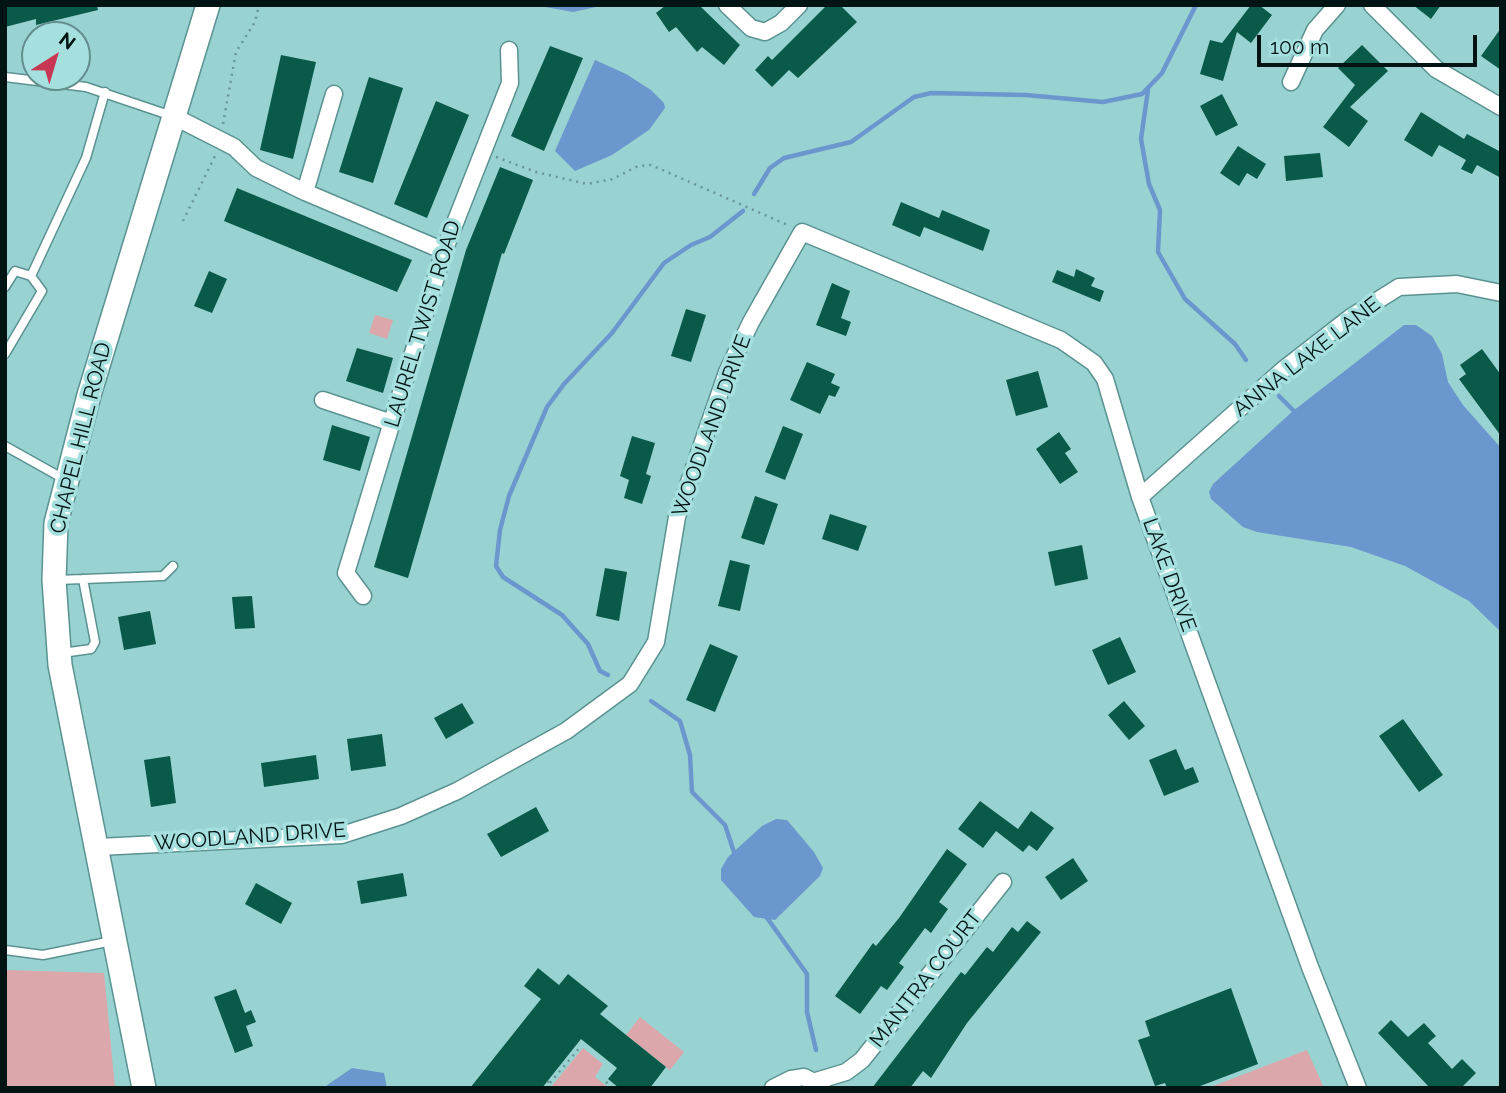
<!DOCTYPE html>
<style>
body{margin:0}
#map{position:relative;width:1506px;height:1093px;overflow:hidden;background:#99d3d1;font-family:Raleway,sans-serif}
canvas{display:block}
.frame{position:absolute;inset:0;border:7px solid #001414;pointer-events:none}
.north{position:absolute;left:21px;top:21px;width:70px;height:70px;box-sizing:border-box;background:#a6e0de;border:2px solid #648e8d;border-radius:50%;rotate:37deg;font-size:19px;font-weight:700;line-height:28px;text-align:center;color:#001414}
.north::after{content:'';display:block;margin:auto;width:24px;height:32px;background:#c73754;clip-path:polygon(50% 0,100% 100%,50% 72%,0 100%)}
.scale{position:absolute;left:1257px;top:35px;width:220px;height:32px;box-sizing:border-box;border:4px solid #001414;border-top:0;padding-left:9px;font-size:21px;line-height:24px;white-space:nowrap;color:#001414;-webkit-text-stroke:5px #a6e0de;paint-order:stroke}
</style>
<div id="map">
<canvas width="1506" height="1093"></canvas>
<div class="frame"></div>
<div class="north">N</div>
<div class="scale">100 m</div>
</div>
<script>
const g = document.querySelector('canvas').getContext('2d');
g.lineJoin = 'round';
function fillPath(path, color) {
  g.fillStyle = color;
  g.fill(path, 'evenodd');
}
function shape(rows) {
  const path = new Path2D();
  for (const r of rows) {
    path.moveTo(r[0], r[1]);
    for (let i = 2; i < r.length; i += 2) path.lineTo(r[i], r[i + 1]);
  }
  return path;
}
function strokePath(path, color, width, dash) {
  g.strokeStyle = color;
  g.lineWidth = width;
  g.lineCap = dash ? 'butt' : 'round';
  g.setLineDash(dash || []);
  g.stroke(path);
}
function write(font, color, halo, rows, align = 'center') {
  g.font = font + ' Raleway,sans-serif';
  g.lineWidth = 7;
  g.setLineDash([]);
  g.textBaseline = 'middle';
  g.strokeStyle = halo;
  g.fillStyle = color;
  for (const [text, x, y, turn = 0] of rows) {
    g.save();
    g.translate(x, y);
    g.rotate((+turn || 0) * Math.PI / 180);
    g.textAlign = isNaN(turn) ? turn : align;
    if (halo) g.strokeText(text, 0, 0);
    g.fillText(text, 0, 0);
    g.restore();
  }
}
const green = shape([
 [375,315,393,320,387,339,369,333],
 [5,970,104,973,115,1088,5,1088],
 [640,1017,684,1052,670,1070,626,1035],
 [583,1048,603,1064,595,1077,609,1088,550,1088],
 [1307,1050,1324,1088,1208,1088,1260,1068]
]);
const water = shape([
 [534,5,605,5,573,12],
 [595,60,626,74,651,90,664,103,665,108,649,130,612,155,575,171,555,151],
 [1404,325,1416,325,1432,336,1442,354,1448,382,1463,405,1501,448,1501,632,1469,601,1405,566,1351,547,1257,532,1243,527,1211,499,1209,492,1213,484,1293,411],
 [776,819,787,820,814,852,823,868,820,876,775,920,754,917,721,880,721,869,728,857,762,826],
 [352,1068,384,1073,387,1088,323,1088]
]);
const stream = shape([
 [1148,90,1141,139,1149,184,1160,210,1158,252,1185,299,1235,344,1246,360],
 [754,194,770,168,784,158,851,142,914,97,931,93,1026,95,1103,102,1142,94,1162,73,1196,5],
 [1279,396,1298,415],
 [608,675,600,671,588,644,562,615,503,577,496,566,500,530,509,496,547,407,564,384,612,333,664,263,691,245,710,237,743,211],
 [651,701,680,721,690,755,692,792,725,825,735,855],
 [765,915,807,974,807,1012,816,1050]
]);
const building = shape([
 [5,5,97,5,98,10,36,25,36,19,5,27],
 [666,5,699,5,740,45,724,65,702,47,697,52,676,27,669,32,656,13],
 [827,5,840,5,857,22,798,78,789,70,772,87,755,70,768,56,772,60],
 [1251,5,1259,5,1272,15,1251,43,1237,32,1223,81,1200,74,1210,40,1222,43],
 [1413,5,1441,5,1431,19],
 [1501,28,1501,70,1481,56],
 [1362,45,1388,71,1350,107,1368,121,1349,147,1323,127,1355,85,1338,68],
 [550,46,583,58,544,151,511,136],
 [281,55,316,62,293,159,260,150],
 [369,77,403,88,373,183,339,172],
 [1222,94,1238,125,1216,136,1200,106],
 [436,101,469,115,427,218,394,204],
 [1421,112,1464,139,1467,134,1501,152,1501,178,1477,165,1472,174,1461,169,1466,160,1439,145,1432,157,1404,140],
 [1238,146,1266,164,1257,179,1247,173,1239,186,1220,173],
 [1320,153,1323,177,1286,181,1284,156],
 [500,167,533,180,504,254,502,253,408,578,374,567,466,250],
 [237,188,412,260,397,292,224,221],
 [901,202,939,218,942,210,990,230,983,251,924,227,920,237,892,225],
 [1076,269,1095,278,1091,286,1104,291,1100,302,1052,282,1057,270,1074,277],
 [209,271,227,279,212,313,194,306],
 [832,283,850,291,841,318,851,322,846,336,816,325],
 [686,309,706,315,691,362,671,356],
 [357,348,393,358,383,393,346,381],
 [1482,349,1501,375,1501,436,1459,379,1466,374,1460,365],
 [807,362,835,374,831,383,840,387,835,397,829,395,820,414,790,400],
 [1038,371,1048,407,1016,416,1006,380],
 [332,425,370,437,360,471,323,460],
 [783,426,803,434,785,480,765,472],
 [1059,432,1071,449,1065,453,1078,472,1060,484,1036,449],
 [632,436,655,443,646,474,651,476,642,504,624,498,629,480,620,476],
 [755,496,778,504,764,545,741,538],
 [830,514,867,526,858,551,822,539],
 [1082,545,1088,579,1055,586,1048,552],
 [730,560,750,565,740,611,718,606],
 [605,568,627,572,619,621,596,616],
 [252,596,255,628,235,629,232,597],
 [150,611,156,644,124,650,118,617],
 [1120,637,1136,672,1108,685,1092,650],
 [710,644,738,656,715,712,686,700],
 [1124,701,1145,726,1129,740,1108,715],
 [462,703,474,723,446,739,434,718],
 [1403,719,1443,775,1419,792,1379,736],
 [382,734,386,766,351,771,347,739],
 [1176,749,1185,770,1193,767,1199,782,1164,796,1149,760],
 [316,755,319,779,264,787,261,763],
 [170,756,176,803,151,807,144,760],
 [980,801,1018,829,1031,811,1054,828,1037,851,1029,845,1023,852,996,831,983,848,958,829],
 [536,807,549,831,501,857,487,834],
 [947,849,967,864,939,902,948,909,931,933,925,928,899,963,904,967,887,990,881,986,860,1014,835,996,873,943,876,946,899,918],
 [1073,858,1088,881,1061,900,1045,877],
 [403,873,407,896,361,904,357,881],
 [256,883,292,903,281,924,245,904],
 [1027,921,1041,932,967,1023,931,1078,923,1071,910,1088,872,1088,961,972,965,975,987,947,993,952,1012,927,1018,932],
 [538,968,559,985,568,974,608,1006,600,1014,666,1067,650,1088,619,1088,608,1079,617,1068,581,1039,542,1088,470,1088,541,999,524,986],
 [1231,988,1258,1064,1195,1088,1167,1088,1165,1083,1155,1086,1138,1040,1150,1036,1145,1021],
 [236,989,245,1013,251,1010,256,1022,246,1026,253,1046,235,1053,214,997],
 [1391,1020,1408,1037,1424,1023,1436,1036,1428,1043,1452,1069,1462,1059,1476,1073,1461,1088,1430,1088,1378,1033]
]);
const path = shape([
 [223,124,236,52,255,22,259,5],
 [496,157,536,172,587,184,613,179,638,166,651,165,790,226],
 [183,221,216,154],
 [606,1082,613,1088],
 [550,1083,581,1046],
 [547,1088,550,1083,547,1081]
]);
const service = shape([
 [5,77,86,87,172,116],
 [31,276,86,158,105,92],
 [5,287,15,271,31,276,42,291,5,354],
 [5,446,64,479],
 [57,580,163,576,173,566],
 [62,653,91,649,95,642,83,579],
 [5,950,43,955,112,941]
]);
const minor = shape([
 [727,5,751,28,765,32,781,23,799,5],
 [1372,5,1436,69,1501,107],
 [1291,82,1315,30,1337,5],
 [175,117,234,147,256,168,305,192,444,251],
 [305,192,334,94],
 [323,400,392,423],
 [1140,497,1284,369,1351,317,1399,287,1457,284,1501,293],
 [363,596,346,573,444,251,510,83,509,50],
 [98,847,342,835,401,816,457,791,566,731,630,684,656,642,677,517,727,372,751,322,802,232,1061,340,1094,363,1105,379,1140,497,1310,967,1358,1088],
 [816,1081,846,1072,862,1060,1003,882],
 [773,1088,791,1079,804,1077,822,1086]
]);
const secondary = shape([
 [144,1088,60,665,54,580,56,523,89,395,208,5]
]);
const streetNames = [
 ["LAUREL TWIST ROAD",423,324,-73],
 ["ANNA LAKE LANE",1307,357,-38],
 ["WOODLAND DRIVE",712,426,-70],
 ["CHAPEL HILL ROAD",81,438,-76],
 ["LAKE DRIVE",1169,575,70],
 ["WOODLAND DRIVE",250,837,-4],
 ["MANTRA COURT",926,979,-52]
];
fillPath(green, '#dca7ab');
fillPath(water, '#6a97cd');
strokePath(stream, '#6a97cd', 4.5);
fillPath(building, '#0a5a49');
strokePath(service, '#5a9291', 11);
strokePath(minor, '#5a9291', 19);
strokePath(secondary, '#5a9291', 26);
strokePath(path, '#689695', 2.5, [2, 5]);
strokePath(service, '#fff', 8);
strokePath(minor, '#fff', 16);
strokePath(secondary, '#fff', 23);
write('21px', '#001414', '#a6e0de', streetNames);
</script>
